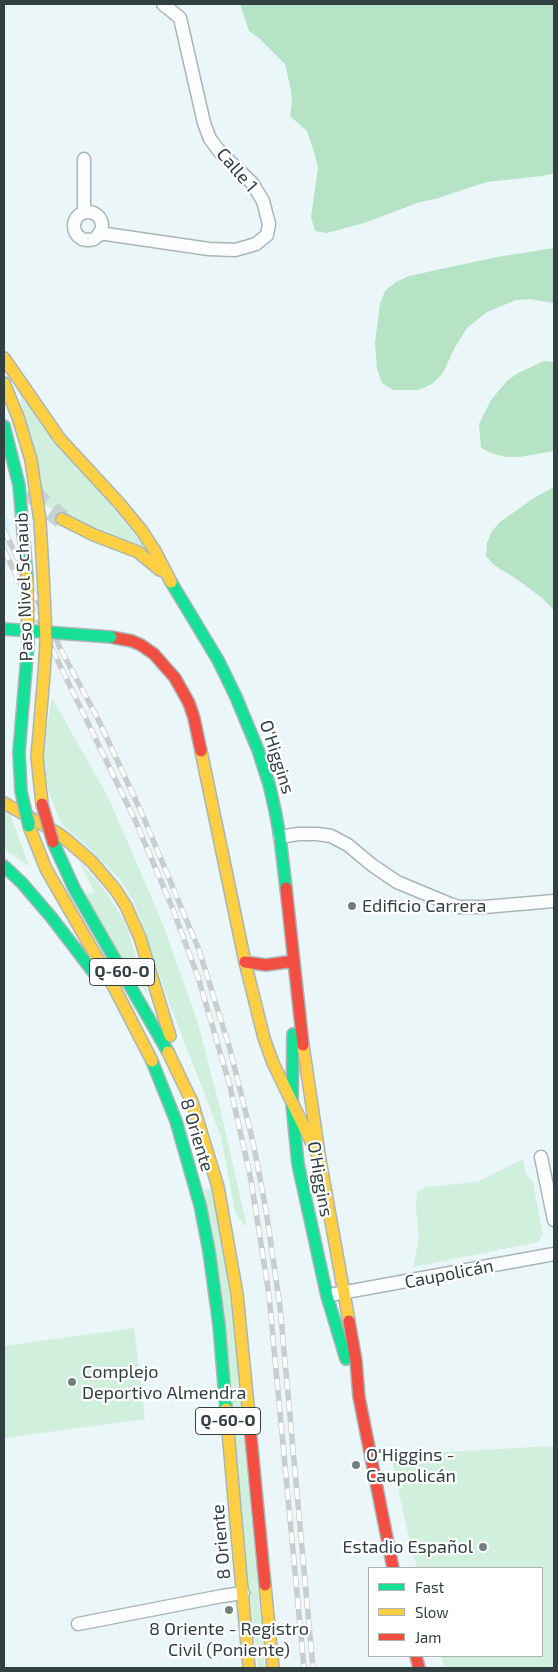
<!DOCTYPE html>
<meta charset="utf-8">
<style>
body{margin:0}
#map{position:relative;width:558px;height:1672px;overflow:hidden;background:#eaf6f7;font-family:"Exo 2",sans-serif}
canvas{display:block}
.frame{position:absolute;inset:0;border:5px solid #324042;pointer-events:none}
.legend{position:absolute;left:368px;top:1567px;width:175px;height:90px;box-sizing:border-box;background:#fff;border:1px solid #adb3b3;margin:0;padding:6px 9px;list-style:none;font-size:15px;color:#324042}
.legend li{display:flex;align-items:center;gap:10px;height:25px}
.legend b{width:25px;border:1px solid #adb3b3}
</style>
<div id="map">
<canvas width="558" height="1672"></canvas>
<div class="frame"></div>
<ul class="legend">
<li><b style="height:6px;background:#16e098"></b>Fast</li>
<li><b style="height:6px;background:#ffcf43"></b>Slow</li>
<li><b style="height:6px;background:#f24e42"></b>Jam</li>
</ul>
</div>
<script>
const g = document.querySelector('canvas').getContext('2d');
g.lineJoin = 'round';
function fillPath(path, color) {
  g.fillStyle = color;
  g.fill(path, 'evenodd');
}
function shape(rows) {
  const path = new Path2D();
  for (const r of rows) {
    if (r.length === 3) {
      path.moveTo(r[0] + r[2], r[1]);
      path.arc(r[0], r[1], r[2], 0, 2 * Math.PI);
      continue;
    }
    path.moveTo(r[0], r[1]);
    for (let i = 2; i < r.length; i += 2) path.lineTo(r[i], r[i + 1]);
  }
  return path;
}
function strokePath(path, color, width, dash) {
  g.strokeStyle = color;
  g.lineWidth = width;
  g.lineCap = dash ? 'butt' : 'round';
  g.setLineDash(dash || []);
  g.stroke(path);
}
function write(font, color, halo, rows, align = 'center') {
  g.font = font + ' "Exo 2",sans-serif';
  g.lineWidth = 4.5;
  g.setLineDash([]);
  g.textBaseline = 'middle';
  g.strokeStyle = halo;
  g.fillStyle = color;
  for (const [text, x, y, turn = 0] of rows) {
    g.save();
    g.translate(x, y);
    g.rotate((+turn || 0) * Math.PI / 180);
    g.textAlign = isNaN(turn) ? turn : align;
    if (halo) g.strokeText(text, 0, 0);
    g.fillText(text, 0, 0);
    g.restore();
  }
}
const built = shape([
 [4,510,10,523,5,573,4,570]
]);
const green = shape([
 [19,390,145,547,71,519,43,504],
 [52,698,108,797,162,922,197,1020,220,1108,247,1227,239,1219,235,1211,221,1137,169,1002,134,902,119,878,87,846,62,825,55,809,49,792,42,757],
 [4,809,10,813,29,866,4,849],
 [79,861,103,888,125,922,148,995,125,963,85,895,95,893],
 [523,1159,526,1174,533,1182,543,1235,538,1242,413,1267,419,1239,416,1208,417,1192,426,1187,477,1182],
 [213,1188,232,1311,265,1668,258,1668,205,1189],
 [134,1328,145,1419,4,1438,4,1346],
 [554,1446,554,1668,445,1668,441,1656,542,1656,542,1568,417,1568,406,1525,391,1455]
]);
const forest = shape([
 [240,4,554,4,554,173,542,176,487,182,435,199,420,202,364,223,327,233,315,231,311,217,318,167,315,155,307,131,290,116,292,103,291,90,285,64,259,38,249,31],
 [554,248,554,303,530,299,516,300,487,312,467,328,454,349,443,373,432,384,419,390,393,390,382,383,377,369,375,343,380,304,385,291,396,282,409,276,497,257],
 [544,361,554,362,554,451,520,457,507,457,494,454,481,448,479,424,491,400,507,381,518,373],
 [554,487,554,610,542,598,518,580,494,565,486,556,487,543,492,531,500,522,534,498]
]);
const primaryTunnel = shape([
 [30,490,43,504,62,519]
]);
const street = shape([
 [84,212,84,159],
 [88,226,14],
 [99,233,209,249,235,250,256,244,267,235,269,224,263,201,252,183,220,152,210,139,204,123,180,18,163,4],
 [280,837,298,834,317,834,331,836,348,845,372,865,397,882,450,904,459,907,484,907,554,901],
 [541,1157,554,1220],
 [335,1294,554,1254],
 [78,1624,222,1596,243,1593]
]);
const fast = shape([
 [4,426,19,485,27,577],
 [171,582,218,660,236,697,258,750,269,784,275,810,280,837,286,888],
 [21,791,19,752,28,644],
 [53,842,74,888,168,1052],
 [4,866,22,883,52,918,94,973],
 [293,1034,292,1104,298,1164,327,1296,346,1359],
 [152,1061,176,1121,200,1205,209,1251,219,1325,226,1409]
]);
const slow = shape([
 [4,358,60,439,119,503,142,531,155,551,171,582],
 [4,383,18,417,31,460,40,521,44,590],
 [62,519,94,535,138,552,160,570],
 [201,751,245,962,264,1038,273,1063,320,1160],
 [4,803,56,832,67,840,92,862,115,889,126,906,140,938,170,1036],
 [42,804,37,757,44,675],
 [29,826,46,869,115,989,152,1061],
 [303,1045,320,1160,349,1321],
 [168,1052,192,1102,218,1187,237,1294,249,1416],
 [226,1409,249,1668],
 [265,1585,273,1668]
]);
const jam = shape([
 [111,637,132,641,141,645,154,654,175,678,189,703,194,718,201,751],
 [286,888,303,1045],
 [245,962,266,965,294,961],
 [349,1321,356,1361,359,1397,393,1568],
 [249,1416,265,1585],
 [416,1656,419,1668]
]);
const rail = shape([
 [4,530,61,650,98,719,143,816,199,950,230,1049,253,1142,266,1210,280,1307,313,1668],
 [4,550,135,820,172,907,198,977,230,1086,251,1180,269,1295,304,1668]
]);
const fastBridge = shape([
 [4,629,111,637],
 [21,791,29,826]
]);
const slowBridge = shape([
 [27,577,28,643],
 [44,590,46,641,44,675]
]);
const jamBridge = shape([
 [42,804,53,842]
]);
const markers = [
 [352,906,5,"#728081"],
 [72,1382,5,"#728081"],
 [356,1465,5,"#728081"],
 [483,1547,5,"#728081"],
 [229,1610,5,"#728081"]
];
const shields = [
 [122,972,65],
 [228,1421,65]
];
const shieldNames = [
 ["Q-60-O",122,972],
 ["Q-60-O",228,1421]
];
const streetNames = [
 ["Calle 1",237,170,49],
 ["Paso Nivel Schaub",24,587,-92],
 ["O'Higgins",277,757,72],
 ["8 Oriente",197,1135,73],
 ["O'Higgins",320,1179,80],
 ["Caupolicán",449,1274,-11],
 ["8 Oriente",221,1542,-95]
];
const poiNames = [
 ["Edificio Carrera",362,906],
 ["Complejo",82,1372],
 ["Deportivo Almendra",82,1393],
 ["O'Higgins -",366,1455],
 ["Caupolicán",366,1476],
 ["Estadio Español",473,1547,"right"],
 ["8 Oriente - Registro",229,1629,"center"],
 ["Civil (Poniente)",229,1650,"center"]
];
fillPath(built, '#d6f5f9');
fillPath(green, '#d0efdc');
fillPath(forest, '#b6e3c6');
strokePath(primaryTunnel, '#c5d2d3', 20, [20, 10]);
strokePath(street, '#aab5b7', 15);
strokePath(fast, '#aab5b7', 14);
strokePath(slow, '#aab5b7', 14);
strokePath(jam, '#aab5b7', 14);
strokePath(street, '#fcfefe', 12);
strokePath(fast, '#16e098', 11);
strokePath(slow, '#ffcf43', 11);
strokePath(jam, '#f24e42', 11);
strokePath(rail, '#cacdcd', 5.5);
strokePath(rail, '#fff', 4, [11]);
strokePath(fastBridge, '#aab5b7', 14, []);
strokePath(slowBridge, '#aab5b7', 14, []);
strokePath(jamBridge, '#aab5b7', 14, []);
strokePath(fastBridge, '#16e098', 11);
strokePath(slowBridge, '#ffcf43', 11);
strokePath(jamBridge, '#f24e42', 11);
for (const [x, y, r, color] of markers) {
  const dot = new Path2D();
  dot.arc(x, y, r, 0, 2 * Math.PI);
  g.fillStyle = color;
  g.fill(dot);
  strokePath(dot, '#fff', 2);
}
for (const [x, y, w] of shields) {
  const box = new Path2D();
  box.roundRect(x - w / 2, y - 13.5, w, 27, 4);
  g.fillStyle = '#fff';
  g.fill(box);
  strokePath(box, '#324042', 1);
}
write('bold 16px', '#324042', null, shieldNames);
write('18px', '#324042', '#fff', streetNames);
write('18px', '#324042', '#fff', poiNames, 'left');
</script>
